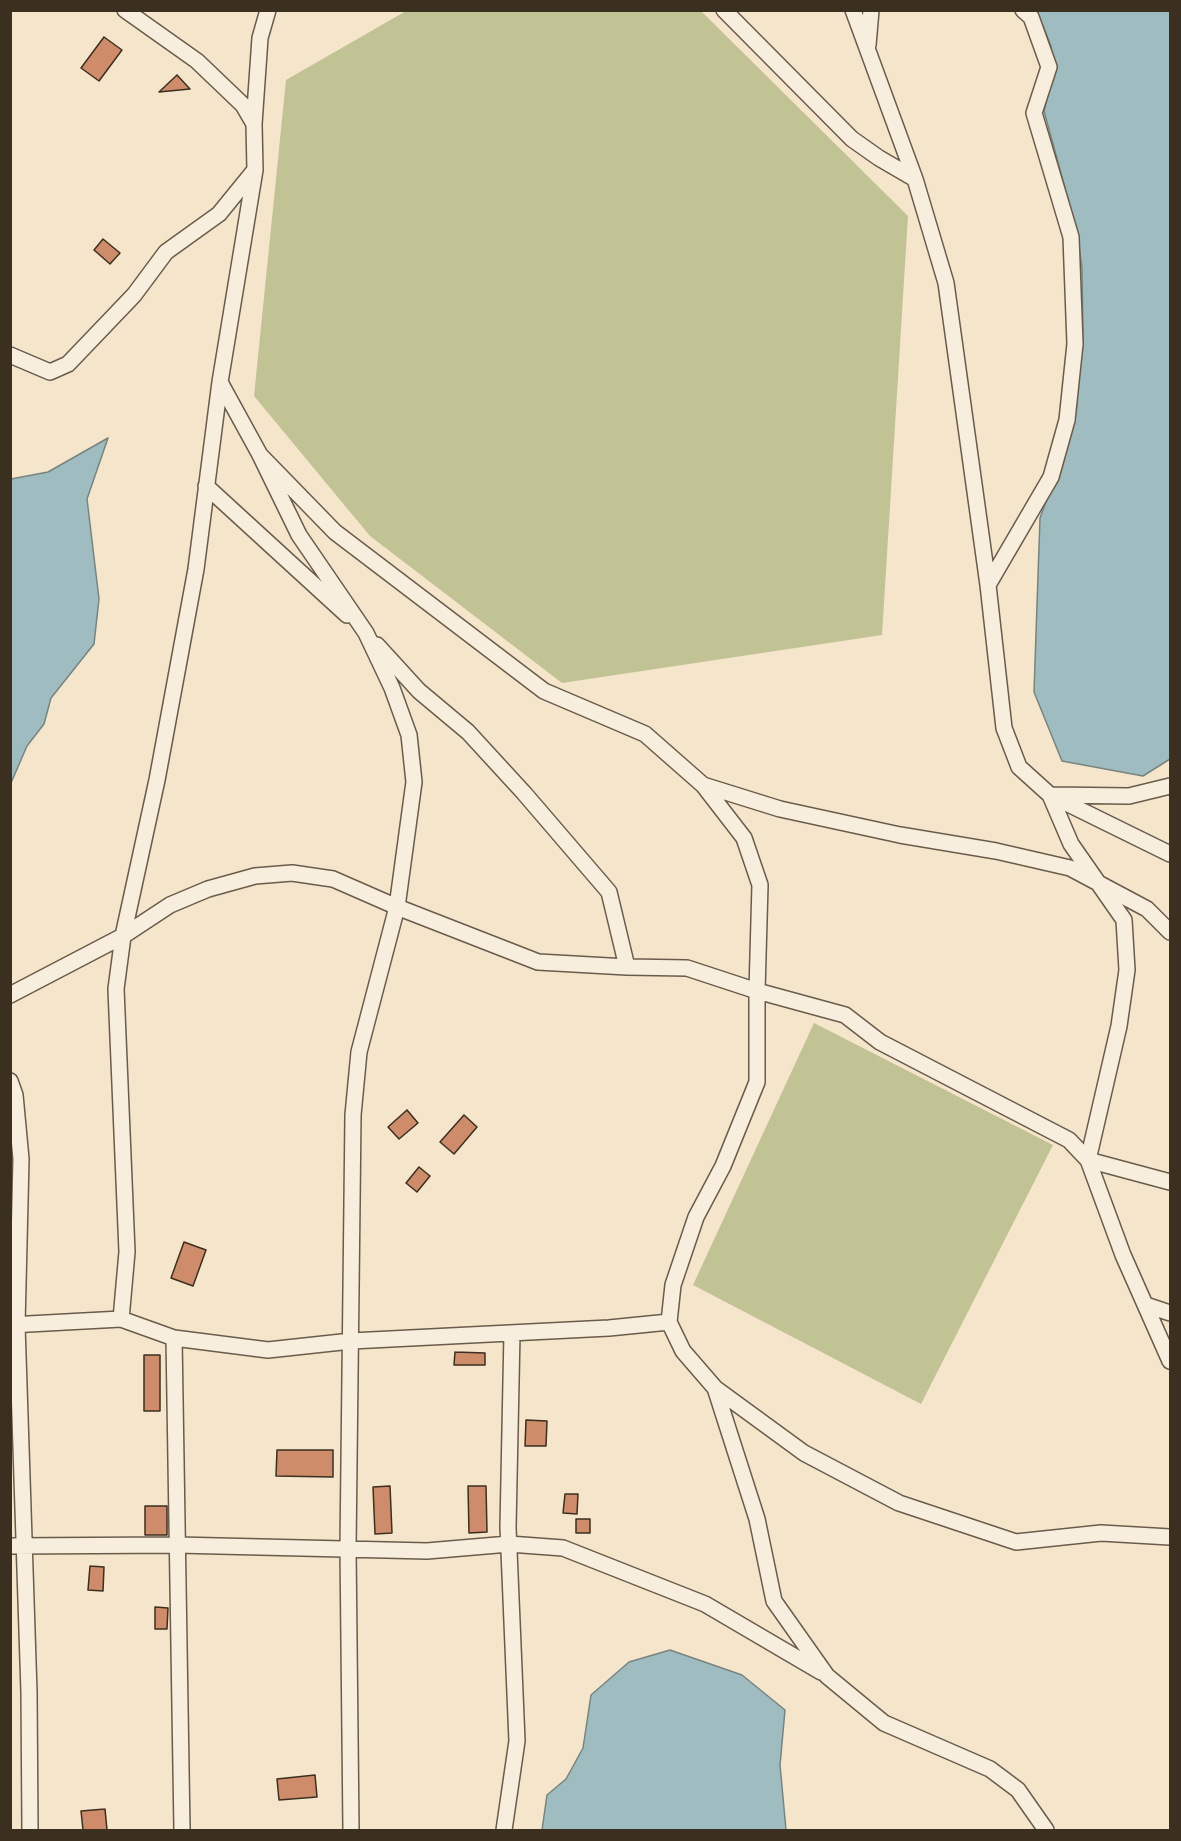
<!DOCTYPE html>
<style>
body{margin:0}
#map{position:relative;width:1181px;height:1841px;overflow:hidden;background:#f5e5cb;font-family:Alegreya,serif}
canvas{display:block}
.frame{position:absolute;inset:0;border:12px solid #3b2f20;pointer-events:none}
</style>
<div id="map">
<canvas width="1181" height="1841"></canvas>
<div class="frame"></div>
</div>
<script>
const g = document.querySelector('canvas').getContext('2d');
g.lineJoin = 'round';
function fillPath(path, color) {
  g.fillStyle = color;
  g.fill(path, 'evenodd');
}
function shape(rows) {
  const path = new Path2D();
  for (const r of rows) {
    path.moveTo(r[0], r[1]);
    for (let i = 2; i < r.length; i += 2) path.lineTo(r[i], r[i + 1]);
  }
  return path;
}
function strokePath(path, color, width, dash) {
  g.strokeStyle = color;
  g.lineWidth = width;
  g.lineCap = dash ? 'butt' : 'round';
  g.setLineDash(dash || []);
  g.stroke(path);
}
const green = shape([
 [406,11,701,11,908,216,882,635,562,683,370,536,254,396,286,80],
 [814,1023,1053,1145,921,1404,693,1285]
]);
const water = shape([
 [1037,11,1170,11,1170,759,1143,776,1062,761,1034,692,1040,518,1064,452,1073,416,1083,341,1082,268,1077,232,1044,111,1053,72,1051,46,1037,11],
 [108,438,87,499,99,599,94,644,51,698,44,724,27,746,11,783,11,479,48,472,108,438],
 [670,1650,742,1675,785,1710,780,1765,786,1830,542,1830,547,1795,566,1779,583,1748,591,1695,629,1662,670,1650]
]);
const building = shape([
 [104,37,122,50,99,81,81,68,104,37],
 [177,75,190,89,159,92,177,75],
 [103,239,120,253,110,264,94,250,103,239],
 [407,1110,418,1123,399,1139,388,1127,407,1110],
 [464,1115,477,1127,454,1154,440,1142,464,1115],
 [419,1167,430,1176,417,1192,406,1183,419,1167],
 [184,1242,206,1250,193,1286,171,1278,184,1242],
 [455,1352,485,1353,485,1365,454,1365,455,1352],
 [144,1355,160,1355,160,1411,144,1411,144,1355],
 [526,1420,547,1421,546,1446,525,1446,526,1420],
 [277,1450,333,1450,333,1477,276,1476,277,1450],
 [390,1486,392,1533,375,1534,373,1487,390,1486],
 [468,1486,486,1486,487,1532,469,1533,468,1486],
 [565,1494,578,1494,577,1514,563,1513,565,1494],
 [145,1506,167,1506,167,1535,145,1535,145,1506],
 [576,1519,590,1519,590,1533,576,1533,576,1519],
 [90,1566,104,1567,103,1591,88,1590,90,1566],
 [155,1607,168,1608,167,1629,155,1629,155,1607],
 [315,1775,317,1797,279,1800,277,1779,315,1775],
 [105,1809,107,1830,83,1830,81,1811,105,1809]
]);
const minor = shape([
 [724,10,852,139,879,158,915,179],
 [853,10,915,179,946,283,988,585,1004,728,1019,767,1050,795,1170,854],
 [868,45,871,10],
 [254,124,260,38,268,10],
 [10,355,50,372,68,364,134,295,166,252,219,214,254,171],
 [220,382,260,455,299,535,366,633,392,688,409,735,414,782,397,907,359,1052,353,1115,348,1548,351,1830],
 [260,455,335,532,544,691,645,734,703,785,744,838,760,885,757,991,757,1082,723,1166,696,1217,673,1285,669,1322,683,1351,715,1388,757,1519,774,1601,827,1676,884,1723,990,1769,1018,1790,1046,1830],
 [206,486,347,615],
 [988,585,1051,477,1067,420,1075,344,1071,237,1034,113,1049,67,1031,17,1023,10],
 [377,645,419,691,468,732,524,793,609,892,627,967],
 [703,785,780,809,900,835,996,851,1070,868,1147,909,1170,932],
 [1170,786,1129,796,1050,795,1071,844,1124,920,1127,970,1119,1026,1088,1160,1170,1182],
 [10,995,123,936,170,905,208,889,255,876,292,873,333,879,397,907,538,962,627,967,687,968,757,991,845,1015,880,1042,1069,1140,1088,1160,1123,1255,1170,1361],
 [10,1081,15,1095,21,1159,17,1325,29,1692,30,1830],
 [1146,1305,1170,1313],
 [121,1319,127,1252,116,989,123,936,157,780,196,569,220,382,255,170,254,124,243,105,197,61,125,10],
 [10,1325,121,1319,174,1338,268,1350,351,1341,609,1328,669,1322],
 [174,1338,182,1830],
 [715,1388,804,1453,899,1503,1016,1542,1101,1533,1170,1537],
 [10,1546,177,1545,427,1551,509,1544,563,1548,705,1604,821,1672],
 [504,1830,517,1741,508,1527,512,1333]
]);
fillPath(green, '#c1c394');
fillPath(water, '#9fbdc0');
strokePath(water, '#778480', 1.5);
fillPath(building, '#cf8c6a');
strokePath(building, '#3b2f20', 1.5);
strokePath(minor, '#6a5c4b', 18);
strokePath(minor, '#f8eedd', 15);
</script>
